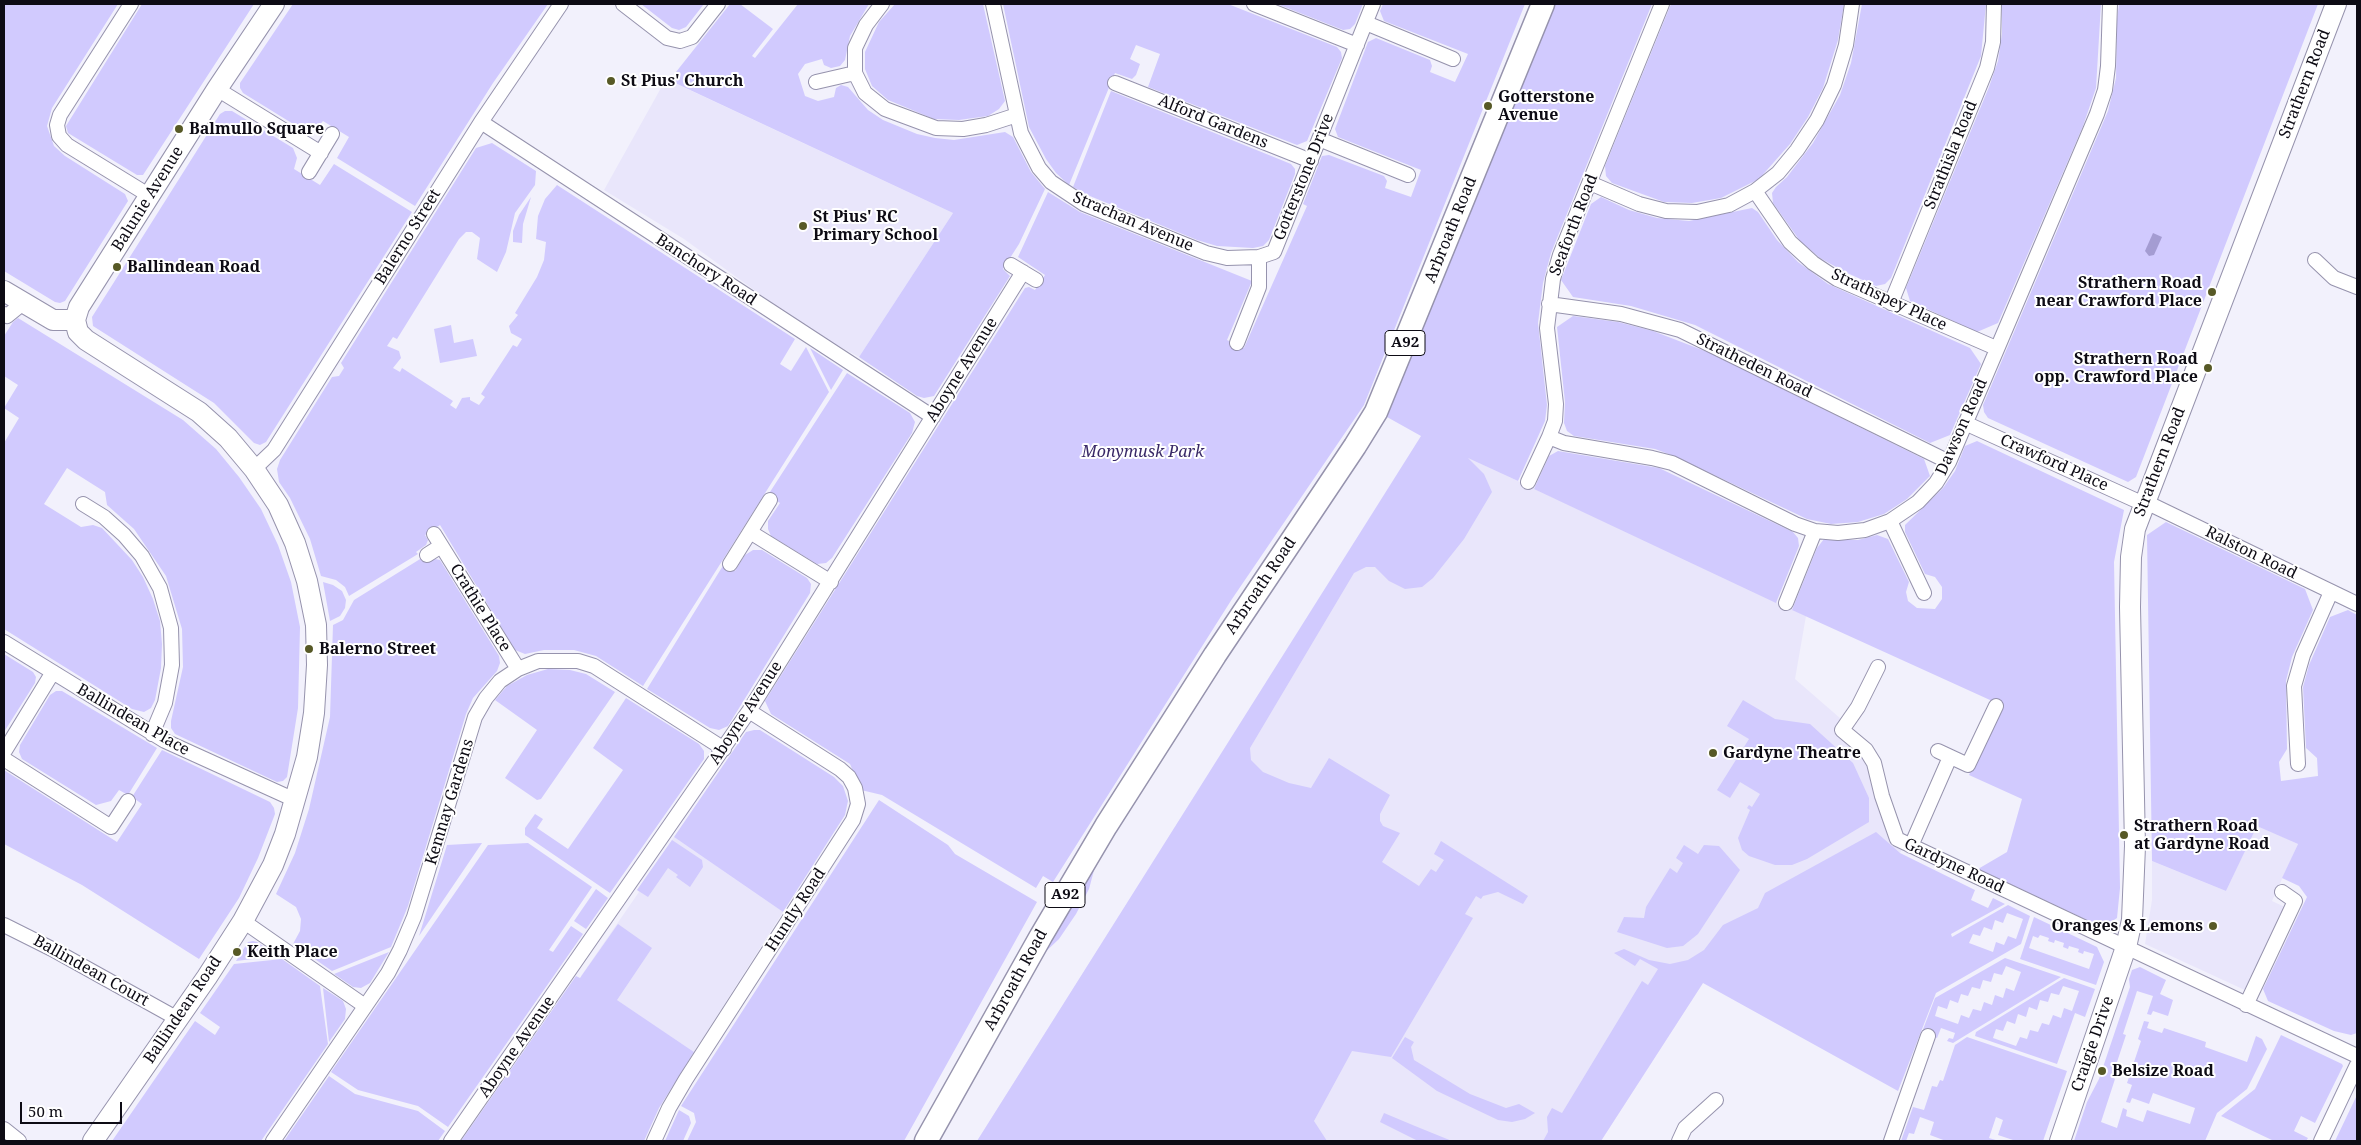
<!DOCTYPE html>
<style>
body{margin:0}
#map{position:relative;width:2361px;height:1145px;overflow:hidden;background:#f2f1fc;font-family:"Noto Serif",serif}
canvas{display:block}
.frame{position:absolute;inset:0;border:5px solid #0d0b14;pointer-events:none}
.scale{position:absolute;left:20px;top:1102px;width:102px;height:22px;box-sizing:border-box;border:2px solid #0d0b14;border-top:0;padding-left:6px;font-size:15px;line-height:18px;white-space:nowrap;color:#0d0b14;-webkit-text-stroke:4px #fff;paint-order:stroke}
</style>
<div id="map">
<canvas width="2361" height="1145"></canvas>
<div class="frame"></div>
<div class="scale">50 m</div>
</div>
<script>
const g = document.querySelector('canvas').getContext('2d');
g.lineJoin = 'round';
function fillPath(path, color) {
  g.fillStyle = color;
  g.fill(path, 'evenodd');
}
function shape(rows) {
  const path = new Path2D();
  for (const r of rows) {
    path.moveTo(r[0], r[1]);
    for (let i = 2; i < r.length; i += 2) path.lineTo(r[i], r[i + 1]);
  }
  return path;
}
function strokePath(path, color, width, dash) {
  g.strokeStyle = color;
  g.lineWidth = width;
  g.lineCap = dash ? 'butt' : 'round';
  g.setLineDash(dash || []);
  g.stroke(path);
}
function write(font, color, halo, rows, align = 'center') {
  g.font = font + ' "Noto Serif",serif';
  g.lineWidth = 4;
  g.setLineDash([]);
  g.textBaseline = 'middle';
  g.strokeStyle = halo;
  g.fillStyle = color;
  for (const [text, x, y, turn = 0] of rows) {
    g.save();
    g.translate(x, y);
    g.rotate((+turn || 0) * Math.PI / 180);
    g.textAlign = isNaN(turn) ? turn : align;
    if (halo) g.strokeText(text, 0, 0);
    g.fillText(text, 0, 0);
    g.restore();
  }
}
const built = shape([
 [666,79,953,213,859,357,812,332,684,239,604,190],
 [1422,436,1806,616,1795,679,1871,745,1880,760,1896,821,1901,831,1909,837,1900,853,1703,983,1601,1141,977,1141],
 [2257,825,2298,844,2272,901,2287,908,2247,991,2145,944,2152,900,2152,861,2226,891],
 [674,837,783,912,694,1052,581,976,639,892,637,890]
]);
const green = shape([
 [4,4,118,4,52,108,47,126,54,146,65,156,125,194,128,201,65,301,60,303,55,302,4,271],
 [142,4,254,4,143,175,137,175,68,133,66,126],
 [293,4,548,4,493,83,415,206,337,158,349,137,323,121,315,130,303,130,243,93,240,88,240,83],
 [641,4,704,4,686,27,679,30,672,28],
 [730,4,740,4,773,29,752,56,755,58,798,4,869,4,850,36,845,60,840,66,831,68,824,65,822,59,805,64,798,74,805,96,818,101,834,97,836,88,841,85,848,87,868,110,883,120,917,134,935,138,954,140,1005,132,1013,137,1031,172,1045,189,1019,244,1003,269,1010,276,934,396,924,398,917,396,859,357,953,213,673,82,676,72],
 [895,4,983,4,1005,101,999,109,988,116,959,120,934,119,888,100,872,86,865,69,865,52,879,22],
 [1003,4,1228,4,1337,47,1341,52,1342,58,1307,141,1297,145,1148,87,1160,54,1136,45,1130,59,1140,64,1136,75,1132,79,1115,73,1069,185,1056,173,1046,159,1029,127],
 [1277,4,1363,4,1355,24,1350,29,1343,30],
 [1383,4,1525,4,1364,405,1232,599,1053,882,1043,876,1036,888,882,795,861,790,850,764,771,714,765,701,1025,288,1029,287,1035,290,1045,275,1018,257,1048,192,1080,212,1252,281,1227,340,1244,348,1307,206,1303,204,1322,156,1329,155,1384,176,1387,181,1385,188,1411,197,1421,170,1338,137,1335,129,1368,42,1376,38,1430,60,1432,66,1430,72,1455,82,1468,54,1384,21,1380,11],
 [1553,4,1652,4,1551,253,1543,283,1538,323,1547,405,1545,421,1518,481,1468,458,1484,474,1492,492,1464,539,1433,578,1422,587,1405,589,1389,581,1375,567,1366,567,1354,573,1250,748,1251,760,1263,772,1289,783,1311,788,1329,758,1390,795,1380,814,1380,821,1383,826,1400,833,1382,862,1419,886,1431,869,1436,872,1444,860,1434,854,1441,841,1528,896,1523,904,1498,892,1483,896,1481,899,1476,896,1465,914,1473,918,1391,1057,1352,1051,1314,1121,1327,1141,977,1141,1421,436,1387,417],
 [1671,4,1844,4,1838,40,1823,88,1808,117,1790,144,1759,179,1721,198,1692,203,1664,202,1612,183,1606,176,1605,166],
 [1862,4,1986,4,1981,56,1891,278,1885,284,1876,286,1845,272,1820,258,1800,241,1773,203,1772,193,1776,187,1787,177,1813,143,1840,95,1851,63],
 [2002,4,2101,4,2096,88,2083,126,1998,323,1977,332,1910,301,1906,288,1989,87,1998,61,2002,34],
 [2119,4,2318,4,2136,477,2128,482,1988,418,1984,412,1983,405,2108,111,2116,78,2117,20],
 [1111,91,1291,164,1295,169,1295,174,1269,240,1263,246,1253,248,1217,246,1197,240,1085,194,1073,187],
 [225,111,232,111,293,148,297,158,294,169,320,185,334,164,412,212,266,442,260,445,254,443,214,403,93,326,92,317,220,114],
 [492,143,536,171,535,185,515,213,506,252,497,272,477,259,480,238,472,232,466,232,459,239,397,339,393,337,387,346,399,351,401,358,393,368,400,372,402,368,453,401,450,405,456,409,462,398,470,397,470,400,479,405,485,397,481,394,513,345,517,347,522,339,511,333,509,326,518,315,515,313,537,277,544,260,546,242,536,239,538,216,545,199,557,185,795,339,780,364,791,371,806,347,829,392,643,686,596,656,574,650,544,650,525,654,515,650,440,525,425,535,428,540,426,545,416,552,418,554,349,596,345,587,336,580,321,576,310,539,290,498,279,482,277,469,280,460,332,377,339,376,344,368,341,363,476,148],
 [531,197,523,224,522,243,513,242,513,231,519,215],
 [1601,197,1629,210,1657,218,1689,221,1752,208,1758,212,1777,240,1798,262,1828,284,1970,348,1981,364,1950,435,1930,443,1695,325,1631,306,1573,297,1561,280,1591,204],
 [1573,316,1618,322,1653,331,1710,353,1924,459,1930,476,1907,499,1884,514,1858,522,1831,524,1807,519,1674,456,1655,449,1574,436,1567,431,1564,423,1565,402,1557,327],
 [18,318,183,420,216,449,239,477,261,509,278,545,291,582,300,627,298,708,287,777,283,781,277,782,175,734,171,728,171,721,183,667,182,629,166,576,134,529,107,505,105,492,67,468,44,504,81,527,93,525,102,528,132,560,143,577,153,599,160,621,162,644,161,668,155,700,151,708,144,712,132,709,4,629,4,443,19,418,4,408,18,385,4,376,4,336,13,322],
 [451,325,454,343,473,339,477,356,440,363,434,329],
 [810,348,843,370,831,390],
 [847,373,910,413,915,422,912,433,832,558,826,563,817,564,771,536,768,529,768,521,780,503,768,495],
 [1977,441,2124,510,2114,562,2120,888,2117,918,2111,922,2113,926,2106,929,1978,869,2007,852,2022,799,1969,775,2001,705,1792,610,1817,548,1824,539,1858,540,1877,535,1888,539,1909,582,1906,592,1908,601,1917,608,1935,609,1942,599,1942,587,1935,577,1925,574,1905,532,1905,525,1943,488,1955,471,1965,446],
 [1558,451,1659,468,1793,532,1798,538,1799,546,1776,603,1534,489,1549,456],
 [2166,522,2305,589,2313,610,2292,657,2286,681,2287,749,2279,762,2281,781,2318,776,2317,758,2306,748,2303,687,2309,665,2330,617,2348,610,2357,615,2357,1033,2351,1035,2334,1031,2268,1001,2263,989,2307,897,2299,886,2282,878,2298,844,2257,826,2226,891,2152,861,2147,535],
 [753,550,762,550,807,578,811,584,810,593,728,726,719,730,710,728,647,689,724,564,735,571,745,555],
 [425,556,429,562,435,559,440,560,499,656,500,663,497,671,473,698,466,714,408,906,391,947,332,971,293,944,300,931,301,919,296,907,276,894,295,853,309,809,330,717,333,625,343,620,354,600],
 [323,582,333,585,342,591,346,600,345,608,340,616,330,621],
 [4,654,33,672,36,677,35,683,4,732],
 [548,669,570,670,586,674,615,692,541,799,537,800,505,778,537,730,495,700,507,686,527,675],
 [56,691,62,691,157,748,128,795,119,790,111,801,96,805,22,759,19,752,20,745,50,695],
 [626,698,699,744,704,751,704,759,610,893,525,835,525,828,535,814,543,819,537,828,568,849,623,770,593,748],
 [1743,700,1775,719,1810,724,1853,763,1869,798,1869,822,1807,859,1792,865,1775,865,1749,856,1742,850,1738,838,1750,810,1747,808,1749,805,1752,807,1760,794,1740,782,1730,798,1717,790,1749,739,1727,726],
 [754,730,760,730,834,777,843,786,848,801,845,815,783,912,674,837,746,732],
 [162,750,270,802,274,808,275,814,258,858,239,898,199,959,82,885,4,844,4,770,117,842,142,804,132,797],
 [879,800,948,845,955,854,1037,902,904,1141,687,1141,696,1122,694,1113,681,1106],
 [1876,832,1900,853,1975,890,1971,900,1988,908,1993,898,2005,904,1951,934,1952,937,2008,905,2030,916,2021,944,1936,993,1898,1091,1703,983,1601,1141,1543,1141,1548,1132,1547,1117,1552,1108,1562,1113,1642,981,1648,985,1658,969,1640,959,1635,966,1614,953,1624,949,1649,960,1670,964,1688,960,1704,950,1723,925,1758,908,1765,893],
 [2007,913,2023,919,2016,939,2008,936,2004,945,1996,942,1993,952,1969,943,1973,934,1980,936,1984,927,1992,930,1995,920,2003,923],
 [672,840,702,860,703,867,690,887,676,877,678,875,668,868,648,897,637,890],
 [482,843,419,936,447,845],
 [528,843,592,887,549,950,553,952,571,926,583,934,448,1127,418,1106,358,1090,331,1072,488,845],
 [1684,845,1698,854,1704,845,1719,846,1740,870,1698,934,1683,946,1667,948,1617,932,1624,917,1644,918,1646,907,1670,868,1677,873,1683,863,1676,858],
 [1097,859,1089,889,1076,914,1059,939,1039,958],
 [596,889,608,898,586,929,574,921],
 [2034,917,2097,947,2104,962,2096,985,2020,959],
 [2040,935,2049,938,2048,941,2054,943,2055,940,2064,943,2063,947,2068,949,2069,946,2079,949,2078,952,2083,954,2084,951,2094,954,2089,969,2029,948,2033,936,2038,938],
 [618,924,652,948,617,1000,694,1052,659,1108,644,1141,461,1141,576,976,580,978],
 [253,941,257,942,278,956,236,961,248,942],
 [389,952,370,983,361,988,353,987,334,974],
 [2005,958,2061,977,1953,1043,1947,1041,1949,1038,1953,1039,1955,1033,1941,1028,1937,1038,1922,1032,1935,998],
 [2006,966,2021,972,2014,991,2006,988,2003,998,1995,995,1992,1005,1984,1002,1981,1011,1973,1009,1969,1018,1961,1015,1958,1024,1935,1016,1938,1006,1947,1009,1950,1000,1958,1003,1961,994,1968,996,1972,987,1980,989,1983,980,1991,982,1994,973,2002,975],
 [282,959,320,986,328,1044,261,1141,112,1141,195,1021,215,1035,220,1027,200,1013,234,964],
 [2140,967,2166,980,2160,994,2173,1000,2168,1016,2153,1011,2151,1015,2147,1014,2153,996,2137,991,2123,1034,2126,1035,2112,1077,2115,1079,2101,1122,2117,1128,2123,1108,2127,1110,2126,1116,2143,1122,2147,1110,2190,1124,2195,1108,2153,1093,2149,1104,2132,1098,2130,1103,2126,1102,2132,1085,2127,1083,2141,1041,2138,1039,2144,1021,2149,1022,2147,1028,2162,1033,2164,1028,2206,1042,2205,1047,2247,1062,2256,1036,2262,1039,2267,1049,2247,1089,2217,1113,2205,1141,2074,1141,2087,1102,2099,1079,2130,987,2129,979,2132,970],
 [2064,978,2095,989,2085,1017,2075,1013,2057,1064,1975,1036,1976,1032],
 [2063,986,2079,991,2072,1011,2064,1008,2061,1018,2053,1015,2049,1025,2042,1023,2038,1032,2030,1030,2027,1039,2020,1037,2016,1046,1993,1038,1996,1029,2003,1031,2007,1021,2015,1024,2018,1014,2026,1017,2029,1007,2037,1010,2040,1000,2048,1002,2051,993,2059,995],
 [323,988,343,1001,346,1009,345,1019,329,1042],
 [2281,1035,2342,1064,2343,1066,2315,1123,2301,1116,2294,1131,2308,1138,2306,1141,2274,1141,2221,1116,2255,1089],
 [1405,1037,1414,1042,1411,1047,1414,1060,1470,1094,1506,1108,1519,1104,1535,1113,1525,1119,1512,1122,1498,1120,1437,1091,1392,1058],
 [1967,1037,2067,1071,2043,1141,2016,1141,1998,1135,2003,1120,1996,1117,1989,1138,1999,1141,1946,1141,1930,1135,1934,1122,1920,1117,1914,1134,1909,1133,1906,1141,1901,1141,1913,1107,1924,1110,1932,1086,1937,1087,1940,1080,1943,1081,1955,1045],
 [329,1076,355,1094,418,1111,445,1131,438,1141,284,1141],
 [2357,1095,2357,1141,2335,1141],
 [679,1110,689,1116,691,1123,683,1141,665,1141],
 [1384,1113,1415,1126,1452,1141,1418,1141,1380,1122]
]);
const water = shape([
 [2153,233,2162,237,2154,255,2149,256,2145,251]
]);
const street = shape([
 [131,4,60,115,57,125,59,136,67,145,150,196],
 [623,4,667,38,680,41,692,37,718,4],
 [882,4,866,25,855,48,855,73,865,93,885,109,936,128,963,129,986,125,1017,115],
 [993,4,1021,133,1039,168,1051,182,1084,204,1206,253,1227,258,1259,257],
 [1254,4,1357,45],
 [1366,23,1453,59],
 [816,82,855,73],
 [1115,83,1311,161],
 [217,89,321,153],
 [481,122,933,417],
 [1319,139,1408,175],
 [309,172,332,134],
 [1590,183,1639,204,1666,211,1697,212,1729,205,1755,191,1778,173,1797,150,1817,120,1834,85,1846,45,1852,4],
 [1755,191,1790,242,1813,263,1837,279,1996,348],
 [2315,260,2334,278,2357,287],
 [1011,265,1036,280],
 [1891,303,1987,68,1993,42,1994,4],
 [1549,304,1621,314,1680,330,1949,462],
 [4,314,7,316,23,303],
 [1237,343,1259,287,1259,257,1274,252,1373,4],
 [1965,423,2135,500,2154,506,2357,604],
 [1549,437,1564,443,1652,458,1672,463,1795,524,1815,531,1838,533,1865,530,1890,521,1918,502,1936,483,1949,462,2097,114,2105,90,2108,66,2110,4],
 [254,469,274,450,481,122,561,4],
 [1528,482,1549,437,1555,421,1556,404,1547,328,1553,279,1560,255,1662,4],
 [83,504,104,517,124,535,142,556,160,588,171,628,172,665,165,703,152,734],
 [1890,521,1924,593],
 [750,532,831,582],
 [434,534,518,669],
 [427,555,441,546],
 [730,564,770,500],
 [1786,603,1815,531],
 [4,642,165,741,295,800],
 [1878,667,1858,707,1842,730,1866,750,1874,763,1882,796,1897,839,2357,1056],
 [1938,751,1968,765,1996,706],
 [4,752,53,672],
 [4,759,111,827,128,801],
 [2298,764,2294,686,2303,655,2331,592],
 [1911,846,1950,757],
 [243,921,365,1006],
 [4,925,52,949,178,1019],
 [2246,1005,2295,901,2282,892],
 [4,1129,19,1141],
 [273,1141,388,973,400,950,414,917,475,717,486,698,500,681,518,669,538,661,578,661,594,666,724,749],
 [451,1141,749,711,1023,272],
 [654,1141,669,1108,686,1079,853,820,858,804,855,788,849,777,840,769,749,711],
 [1679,1141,1685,1128,1716,1100],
 [1891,1141,1928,1036],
 [2321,1141,2357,1065]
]);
const secondary = shape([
 [4,291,53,320,75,320],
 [75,320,78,332,86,340,199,412,228,438,254,469,278,505,295,543,307,581,316,625,317,665,314,713,307,757,285,834,273,865,243,921,207,977,93,1141],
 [75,320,79,307,217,89,274,4],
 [2060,1141,2126,947,2132,920,2135,846,2130,607,2131,557,2135,529,2336,4]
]);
const primary = shape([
 [926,1141,1041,936,1106,826,1215,655,1355,446,1376,412,1543,4]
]);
const markers = [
 [611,81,5,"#575926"],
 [1488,106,5,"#575926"],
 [179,129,5,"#575926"],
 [803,226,5,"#575926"],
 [117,267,5,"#575926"],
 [2212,292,5,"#575926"],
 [2208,368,5,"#575926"],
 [309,649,5,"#575926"],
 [1713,753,5,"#575926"],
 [2124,835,5,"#575926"],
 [2213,926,5,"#575926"],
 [237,952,5,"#575926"],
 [2102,1071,5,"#575926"]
];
const shields = [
 [1405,343,40],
 [1065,895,40]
];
const shieldNames = [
 ["A92",1405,343],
 ["A92",1065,895]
];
const poiNames = [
 ["St Pius' Church",621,81],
 ["Gotterstone",1498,97],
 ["Avenue",1498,115],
 ["Balmullo Square",189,129],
 ["St Pius' RC",813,217],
 ["Primary School",813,235],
 ["Ballindean Road",127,267],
 ["Strathern Road",2202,283,"right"],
 ["near Crawford Place",2202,301,"right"],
 ["Strathern Road",2198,359,"right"],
 ["opp. Crawford Place",2198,377,"right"],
 ["Balerno Street",319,649],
 ["Gardyne Theatre",1723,753],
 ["Strathern Road",2134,826],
 ["at Gardyne Road",2134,844],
 ["Oranges & Lemons",2203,926,"right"],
 ["Keith Place",247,952],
 ["Belsize Road",2112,1071]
];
const streetNames = [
 ["Strathern Road",2305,84,-69],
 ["Alford Gardens",1213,122,22],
 ["Strathisla Road",1951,155,-68],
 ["Gotterstone Drive",1304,177,-68],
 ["Balunie Avenue",148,199,-58],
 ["Strachan Avenue",1133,222,23],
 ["Seaforth Road",1574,225,-69],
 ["Arbroath Road",1451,230,-68],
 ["Balerno Street",408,237,-58],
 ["Banchory Road",706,270,33],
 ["Strathspey Place",1889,300,25],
 ["Stratheden Road",1754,366,26],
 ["Aboyne Avenue",962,370,-58],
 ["Dawson Road",1962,427,-66],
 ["Strathern Road",2160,462,-69],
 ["Crawford Place",2054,463,24],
 ["Ralston Road",2251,553,26],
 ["Arbroath Road",1261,586,-56],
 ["Crathie Place",480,608,58],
 ["Aboyne Avenue",746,713,-57],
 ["Ballindean Place",133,720,30],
 ["Kemnay Gardens",450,802,-73],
 ["Gardyne Road",1954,866,25],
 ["Huntly Road",796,910,-57],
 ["Ballindean Court",91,971,29],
 ["Arbroath Road",1016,980,-61],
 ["Ballindean Road",183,1010,-56],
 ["Craigie Drive",2093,1044,-71],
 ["Aboyne Avenue",517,1047,-55]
];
const parkNames = [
 ["Monymusk Park",1143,452]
];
fillPath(built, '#e9e6fb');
fillPath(green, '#d1cafe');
fillPath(water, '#a49cd2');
strokePath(street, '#9693ad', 16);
strokePath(secondary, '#9693ad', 22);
strokePath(primary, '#9693ad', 25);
strokePath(street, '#fff', 14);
strokePath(secondary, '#fff', 20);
strokePath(primary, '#fff', 22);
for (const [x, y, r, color] of markers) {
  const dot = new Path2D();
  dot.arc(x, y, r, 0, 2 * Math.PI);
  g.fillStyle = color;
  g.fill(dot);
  strokePath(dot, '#fff', 2);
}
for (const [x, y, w] of shields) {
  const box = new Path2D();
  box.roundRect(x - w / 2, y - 12.5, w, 25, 4);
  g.fillStyle = '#fff';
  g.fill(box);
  strokePath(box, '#0d0b14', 1);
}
write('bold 15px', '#0d0b14', null, shieldNames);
write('bold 16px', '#0d0b14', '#fff', poiNames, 'left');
write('16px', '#0d0b14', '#fff', streetNames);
write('italic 16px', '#382867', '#fff', parkNames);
</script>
